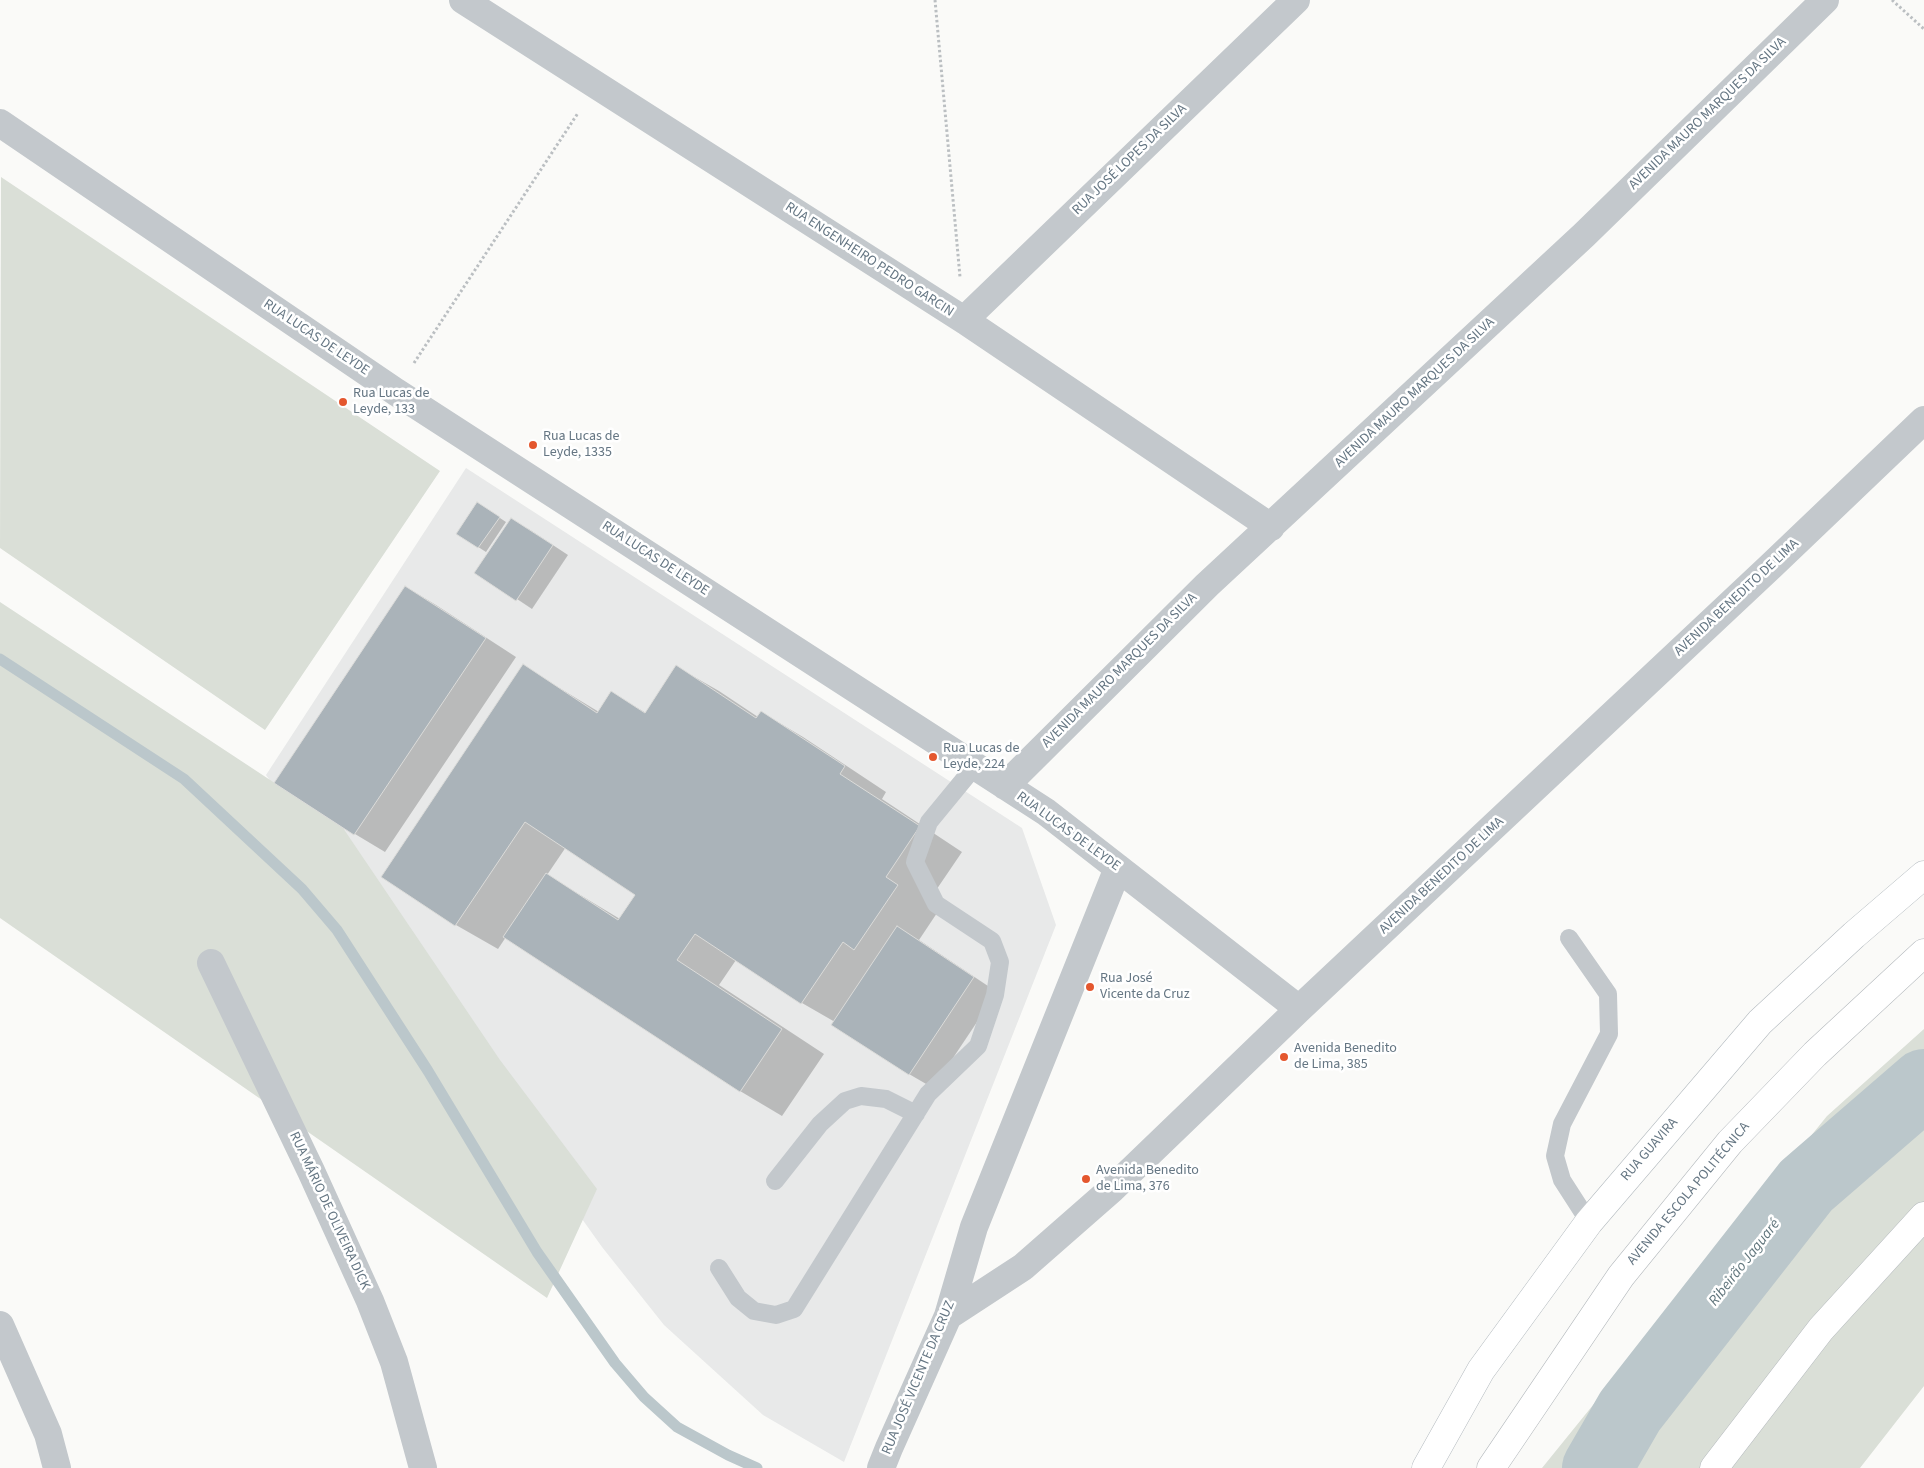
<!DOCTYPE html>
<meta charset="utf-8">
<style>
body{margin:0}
canvas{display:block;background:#fafaf8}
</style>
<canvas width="1924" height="1468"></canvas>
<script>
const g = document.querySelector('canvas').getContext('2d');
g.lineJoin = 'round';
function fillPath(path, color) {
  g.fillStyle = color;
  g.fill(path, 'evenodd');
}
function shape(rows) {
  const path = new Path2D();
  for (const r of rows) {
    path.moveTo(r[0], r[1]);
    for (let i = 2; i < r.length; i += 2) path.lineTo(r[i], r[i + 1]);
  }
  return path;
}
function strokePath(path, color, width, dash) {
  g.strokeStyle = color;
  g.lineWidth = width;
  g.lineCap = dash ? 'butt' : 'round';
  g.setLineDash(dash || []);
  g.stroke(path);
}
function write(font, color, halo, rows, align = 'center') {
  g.font = font + ' "Source Sans 3",sans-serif';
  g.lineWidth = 5;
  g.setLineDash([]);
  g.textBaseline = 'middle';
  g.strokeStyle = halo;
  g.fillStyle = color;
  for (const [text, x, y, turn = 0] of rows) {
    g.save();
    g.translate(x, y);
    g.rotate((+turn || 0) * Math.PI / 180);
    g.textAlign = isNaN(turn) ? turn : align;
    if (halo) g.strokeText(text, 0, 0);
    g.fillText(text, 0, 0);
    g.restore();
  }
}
const built = shape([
 [466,468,1022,828,1056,925,844,1462,763,1415,664,1325,602,1247,266,775]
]);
const green = shape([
 [1,177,440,471,265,730,0,548],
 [0,602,343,828,500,1060,597,1189,547,1298,0,918],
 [1924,1029,1924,1386,1860,1468,1542,1468,1827,1116]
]);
const shadow = shape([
 [485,508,506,522,486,552,458,534],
 [527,528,568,555,532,609,517,599],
 [406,587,436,605,516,657,385,852,355,834,276,783],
 [523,666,599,712,612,693,646,713,677,667,719,691,758,717,761,712,803,737,886,792,882,799,962,852,928,902,939,910,919,940,997,992,933,1088,909,1074,835,1022,802,1003,736,960,719,985,824,1054,782,1116,740,1091,506,937,498,949,456,925],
 [566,847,637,895,620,919,547,875]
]);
const stream = shape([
 [0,659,184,779,302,889,337,930,428,1071,537,1252,615,1363,644,1397,677,1427,728,1455,757,1468]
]);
const river = shape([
 [1597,1468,1630,1411,1806,1186,1924,1084]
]);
const building = shape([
 [477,502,500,517,478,548,456,534,477,502],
 [511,518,553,545,516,601,474,573,511,518],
 [405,586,486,638,354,835,274,783,405,586],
 [523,664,597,713,611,691,645,713,676,665,756,718,761,711,845,766,840,774,920,826,886,877,898,885,854,950,843,942,801,1004,695,934,677,960,782,1029,740,1092,503,937,546,873,618,920,635,895,525,822,455,926,381,877,523,664],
 [897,926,974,977,909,1075,831,1025,897,926]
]);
const path = shape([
 [935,0,960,277],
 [1892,0,1924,29],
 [414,363,578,113]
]);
const service = shape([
 [1569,938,1608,994,1609,1034,1562,1124,1555,1156,1562,1180,1589,1222],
 [775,1181,820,1124,845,1101,861,1096,886,1099,916,1114],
 [719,1268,738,1298,754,1311,776,1315,794,1309,928,1094,978,1046,995,995,1000,962,992,941,936,904,915,862,929,822,975,766]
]);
const minor = shape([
 [463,0,964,320,1271,527],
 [0,123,396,392,1046,812,1299,1009],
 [964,320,1296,0],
 [1005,786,1207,585,1584,235,1825,0],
 [211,963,311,1171,370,1301,394,1362,423,1468],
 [948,1316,1023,1267,1112,1189,1299,1009,1771,566,1924,420],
 [0,1325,48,1434,57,1468],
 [881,1468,889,1448,948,1316,974,1227,1118,868]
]);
const secondary = shape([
 [1426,1468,1481,1370,1589,1222,1760,1022,1854,935,1924,875]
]);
const trunk = shape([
 [1491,1468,1621,1276,1730,1142,1815,1054,1924,953],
 [1714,1468,1821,1329,1924,1216]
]);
const markers = [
 [343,402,5,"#e4572e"],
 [533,445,5,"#e4572e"],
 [933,757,5,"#e4572e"],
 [1090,987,5,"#e4572e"],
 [1284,1057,5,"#e4572e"],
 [1086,1179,5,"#e4572e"]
];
const streetNames = [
 ["AVENIDA MAURO MARQUES DA SILVA",1708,114,-44],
 ["RUA JOSÉ LOPES DA SILVA",1130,160,-44],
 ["RUA ENGENHEIRO PEDRO GARCIN",869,260,33],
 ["RUA LUCAS DE LEYDE",316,338,34],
 ["AVENIDA MAURO MARQUES DA SILVA",1415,393,-43],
 ["RUA LUCAS DE LEYDE",655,559,33],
 ["AVENIDA BENEDITO DE LIMA",1737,598,-43],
 ["AVENIDA MAURO MARQUES DA SILVA",1120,671,-45],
 ["RUA LUCAS DE LEYDE",1068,832,36],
 ["AVENIDA BENEDITO DE LIMA",1442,876,-43],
 ["RUA GUAVIRA",1650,1150,-49],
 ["AVENIDA ESCOLA POLITÉCNICA",1689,1194,-50],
 ["RUA MÁRIO DE OLIVEIRA DICK",329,1211,65],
 ["RUA JOSÉ VICENTE DA CRUZ",919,1378,-67]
];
const poiNames = [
 ["Rua Lucas de",353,394],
 ["Leyde, 133",353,410],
 ["Rua Lucas de",543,437],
 ["Leyde, 1335",543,453],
 ["Rua Lucas de",943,749],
 ["Leyde, 224",943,765],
 ["Rua José",1100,979],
 ["Vicente da Cruz",1100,995],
 ["Avenida Benedito",1294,1049],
 ["de Lima, 385",1294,1065],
 ["Avenida Benedito",1096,1171],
 ["de Lima, 376",1096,1187]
];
const waterNames = [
 ["Ribeirão Jaguaré",1745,1263,-52]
];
fillPath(built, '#e8e9e9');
fillPath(green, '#dadfd7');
fillPath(shadow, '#0003');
strokePath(stream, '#bbc7cb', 11);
strokePath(river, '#bbc7cb', 70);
fillPath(building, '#aab3b9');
strokePath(building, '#dcdcda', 1);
strokePath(secondary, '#b3babf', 29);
strokePath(trunk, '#b4b9bd', 29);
strokePath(path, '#bbbfc2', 3, [2.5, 2.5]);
strokePath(service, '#c3c8cc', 18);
strokePath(minor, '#c3c8cc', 28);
strokePath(secondary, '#fff', 28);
strokePath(trunk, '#fff', 28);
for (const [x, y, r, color] of markers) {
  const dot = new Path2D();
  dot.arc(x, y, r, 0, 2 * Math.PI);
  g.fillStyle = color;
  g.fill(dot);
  strokePath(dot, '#fff', 2);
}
write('14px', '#657683', '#fff', streetNames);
write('14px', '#657683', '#fff', poiNames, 'left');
write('italic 15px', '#60757c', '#fff', waterNames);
</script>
